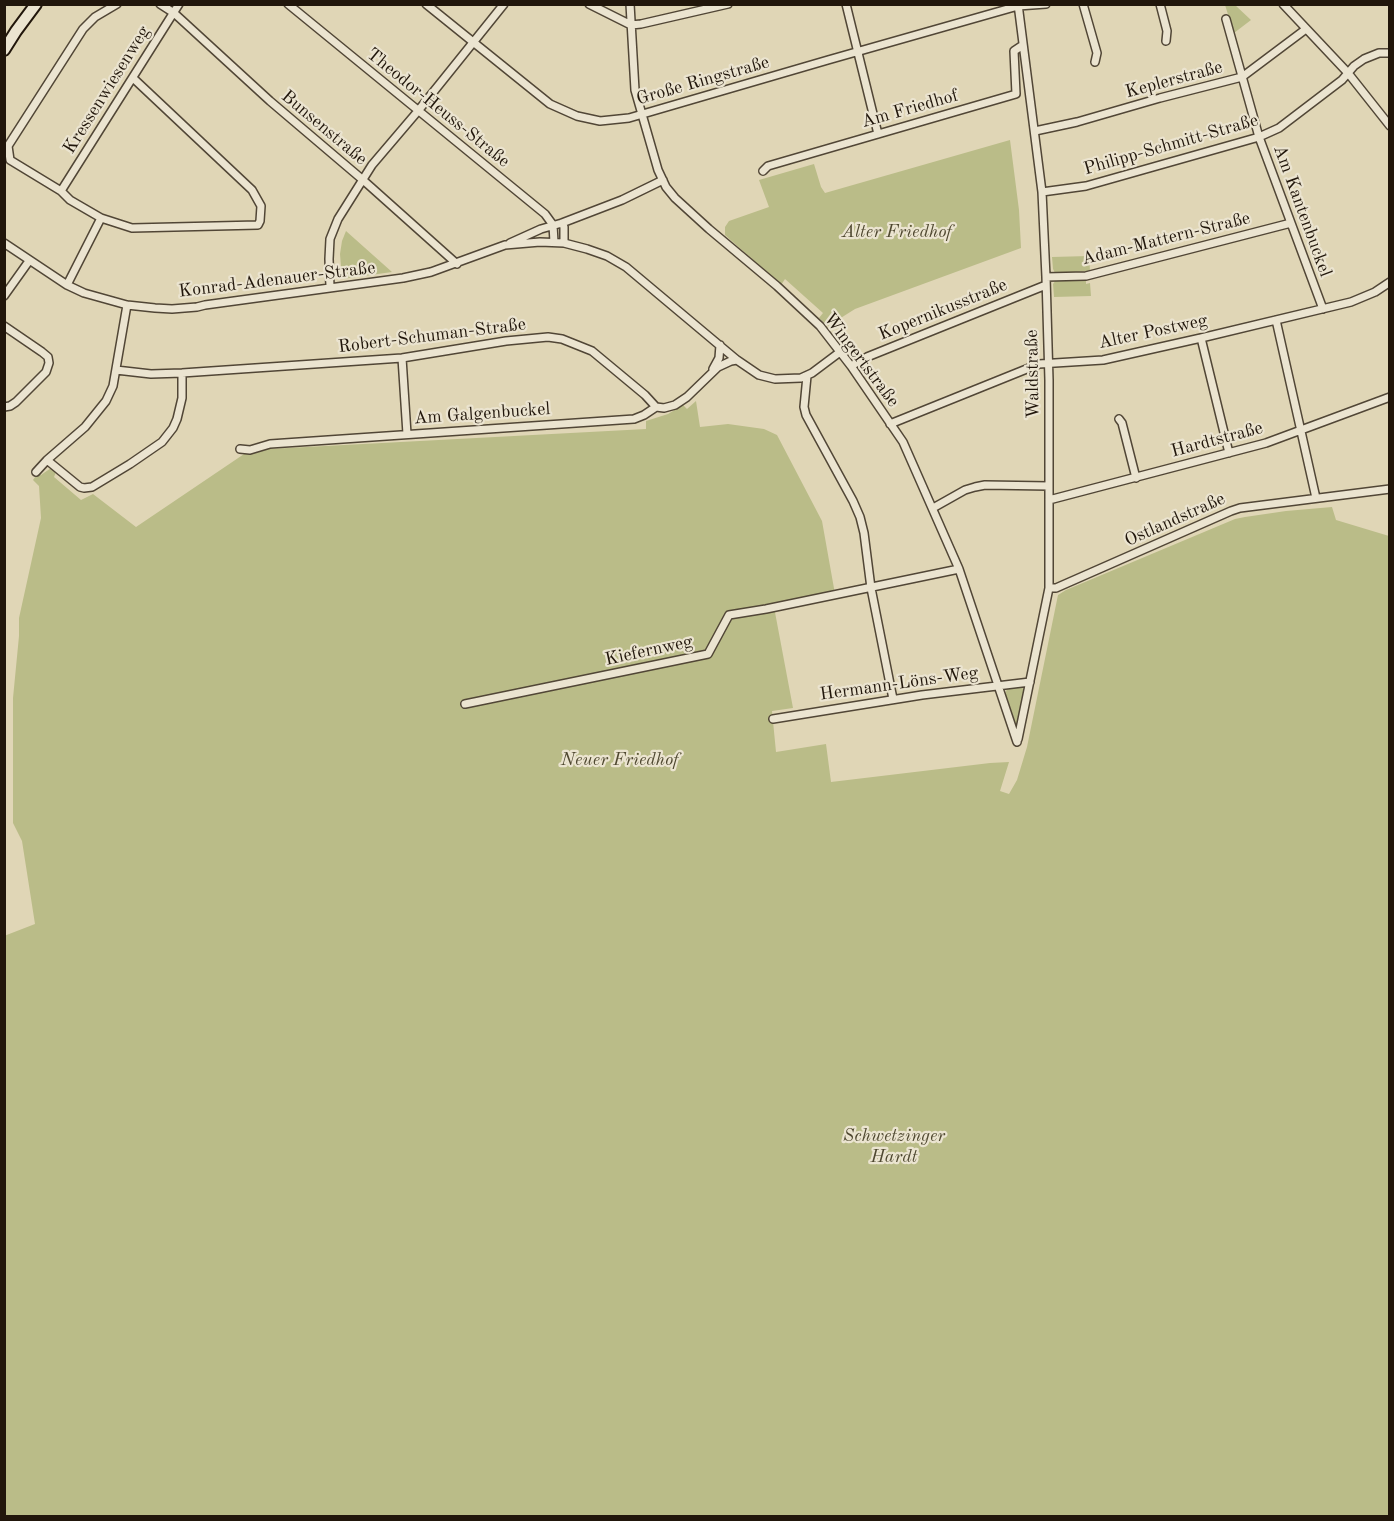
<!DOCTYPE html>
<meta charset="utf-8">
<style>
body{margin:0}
#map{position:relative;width:1394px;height:1521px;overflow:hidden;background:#e0d6b6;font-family:"Old Standard TT",serif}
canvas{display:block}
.frame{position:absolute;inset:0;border:6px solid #21160b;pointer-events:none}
</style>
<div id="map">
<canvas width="1394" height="1521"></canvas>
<div class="frame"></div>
</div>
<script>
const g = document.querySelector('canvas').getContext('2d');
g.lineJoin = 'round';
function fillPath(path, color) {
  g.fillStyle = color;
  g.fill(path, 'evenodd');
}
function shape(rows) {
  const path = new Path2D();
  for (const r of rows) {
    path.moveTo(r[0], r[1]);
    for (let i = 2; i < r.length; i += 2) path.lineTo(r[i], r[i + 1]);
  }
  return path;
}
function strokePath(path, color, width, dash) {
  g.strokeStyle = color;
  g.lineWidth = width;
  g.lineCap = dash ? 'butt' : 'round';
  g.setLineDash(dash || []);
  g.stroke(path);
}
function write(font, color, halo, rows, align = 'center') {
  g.font = font + ' "Old Standard TT",serif';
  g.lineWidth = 4.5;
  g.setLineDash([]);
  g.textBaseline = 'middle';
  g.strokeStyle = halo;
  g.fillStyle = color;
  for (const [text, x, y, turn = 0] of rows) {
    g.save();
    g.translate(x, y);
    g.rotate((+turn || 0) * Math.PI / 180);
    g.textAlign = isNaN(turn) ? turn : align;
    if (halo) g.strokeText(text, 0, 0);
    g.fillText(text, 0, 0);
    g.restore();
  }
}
const green = shape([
 [1225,5,1235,5,1251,20,1234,33],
 [1010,140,1019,210,1021,248,855,309,828,326,819,318,823,313,785,279,781,285,725,235,725,227,729,221,769,207,759,180,814,164,821,187,825,193],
 [346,231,392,272,342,279,340,254,342,241],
 [1089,256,1090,271,1055,273,1053,269,1052,257],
 [1056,280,1086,280,1086,284,1090,283,1091,296,1054,297,1053,284],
 [696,401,700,427,728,424,764,429,777,435,822,521,835,594,774,607,793,708,772,711,776,752,826,744,831,782,990,763,1009,762,1000,791,1009,794,1017,780,1027,747,1058,595,1066,590,1235,519,1245,517,1286,511,1332,507,1336,520,1389,536,1389,1516,5,1516,4,936,35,924,22,841,13,823,13,698,19,636,19,618,41,518,39,486,33,480,38,473,41,475,51,468,56,472,54,477,81,500,93,494,136,527,250,450,646,429,646,421,668,414,683,405,687,409],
 [1021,687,1025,690,1017,731,1005,694,1007,689]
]);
const street = shape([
 [160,4,174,13,270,101,363,180,457,264],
 [288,4,545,214,553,225,554,242],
 [426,4,550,104,577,116,600,121,629,118,828,60,1018,6,1046,4],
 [589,4,631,25,641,24,728,4],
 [630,4,635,90,658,170,666,187,675,198,709,229,777,286,820,326,851,366,903,442,959,569,1017,742],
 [846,4,878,134],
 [1018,4,1042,192,1046,277,1049,380,1049,588,1018,739],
 [1083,4,1097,53,1095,62],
 [1160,4,1167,31,1166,41],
 [1283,4,1348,73,1390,126],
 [1226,19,1259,137,1323,309],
 [1035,131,1077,122,1160,98,1242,77,1306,29],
 [763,171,768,166,1016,94,1014,51,1023,45],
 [61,191,179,4],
 [1042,192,1086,186,1259,137,1279,128,1342,80,1354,66,1364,59,1379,53,1390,53],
 [101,218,70,200,61,191,10,160,8,146,83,29,95,17,117,4],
 [562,223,564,227,564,243],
 [4,243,67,285,84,293,127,305,155,308,172,309,197,307,205,305,403,278,431,272,505,245,540,242,564,243,587,249,607,256,626,267,737,360,759,375,775,379,801,378,812,373,840,352],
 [510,243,541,229,562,223,622,200,663,180],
 [1046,277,1086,276,1291,223],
 [67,285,101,218,132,228,258,225,260,221,261,206,252,190,133,78],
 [330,287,329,259,330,239,338,219,372,165,418,111,504,4],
 [4,296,29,261],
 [1276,320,1316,498],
 [4,326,42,352,48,357,49,363,46,372,16,402,10,406,4,407],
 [1201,338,1229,453],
 [402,358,407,434],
 [851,366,867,357,1046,285],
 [713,369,719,358,720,345],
 [116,370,151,374,182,373,402,358,506,341,548,337,562,339,592,351,645,395,656,407],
 [807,376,804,407,806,415,853,501,860,517,864,533,871,588,893,699],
 [1119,419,1122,423,1136,478],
 [890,424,1039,364,1103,360,1201,338,1351,302,1375,292,1390,282],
 [240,449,250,450,270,444,634,419,644,415,656,407,664,408,675,405,687,397,718,367,731,361,737,360],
 [47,460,80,487,84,488,92,487,130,464,162,442,173,428,177,419,182,398,182,373],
 [36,472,47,460,85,427,106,401,113,386,127,305],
 [1049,500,1266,443,1390,397],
 [933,508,965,490,975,487,985,485,1049,486],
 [1049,588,1056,588,1231,511,1240,508,1390,489],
 [465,704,708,654,729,615,766,609,959,569],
 [773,719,922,695,1030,682]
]);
const secondary = shape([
 [4,50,16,31,36,4]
]);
const streetNames = [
 ["Keplerstraße",1174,80,-15],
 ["Große Ringstraße",703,81,-16],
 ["Kressenwiesenweg",107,90,-58],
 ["Theodor-Heuss-Straße",438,108,39],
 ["Am Friedhof",910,109,-16],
 ["Bunsenstraße",324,128,40],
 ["Philipp-Schmitt-Straße",1171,145,-16],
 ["Am Kantenbuckel",1302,211,70],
 ["Adam-Mattern-Straße",1166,239,-14],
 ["Konrad-Adenauer-Straße",277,280,-7],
 ["Kopernikusstraße",943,310,-22],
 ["Alter Postweg",1153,332,-12],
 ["Robert-Schuman-Straße",432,336,-7],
 ["Wingertstraße",861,360,53],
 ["Waldstraße",1033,374,-91],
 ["Am Galgenbuckel",482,414,-4],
 ["Hardtstraße",1217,440,-15],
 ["Ostlandstraße",1175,520,-24],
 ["Kiefernweg",649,651,-12],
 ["Hermann-Löns-Weg",899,684,-8]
];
const parkNames = [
 ["Alter Friedhof",897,232],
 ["Neuer Friedhof",620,760],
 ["Schwetzinger",894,1136],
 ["Hardt",894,1157]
];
fillPath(green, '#babc88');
strokePath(street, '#514636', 10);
strokePath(secondary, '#21160b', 14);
strokePath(street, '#ebe4d0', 7);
strokePath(secondary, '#ebe4d0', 10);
write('18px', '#21160b', '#ebe4d0', streetNames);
write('italic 18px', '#4f4830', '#ebe4d0', parkNames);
</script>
